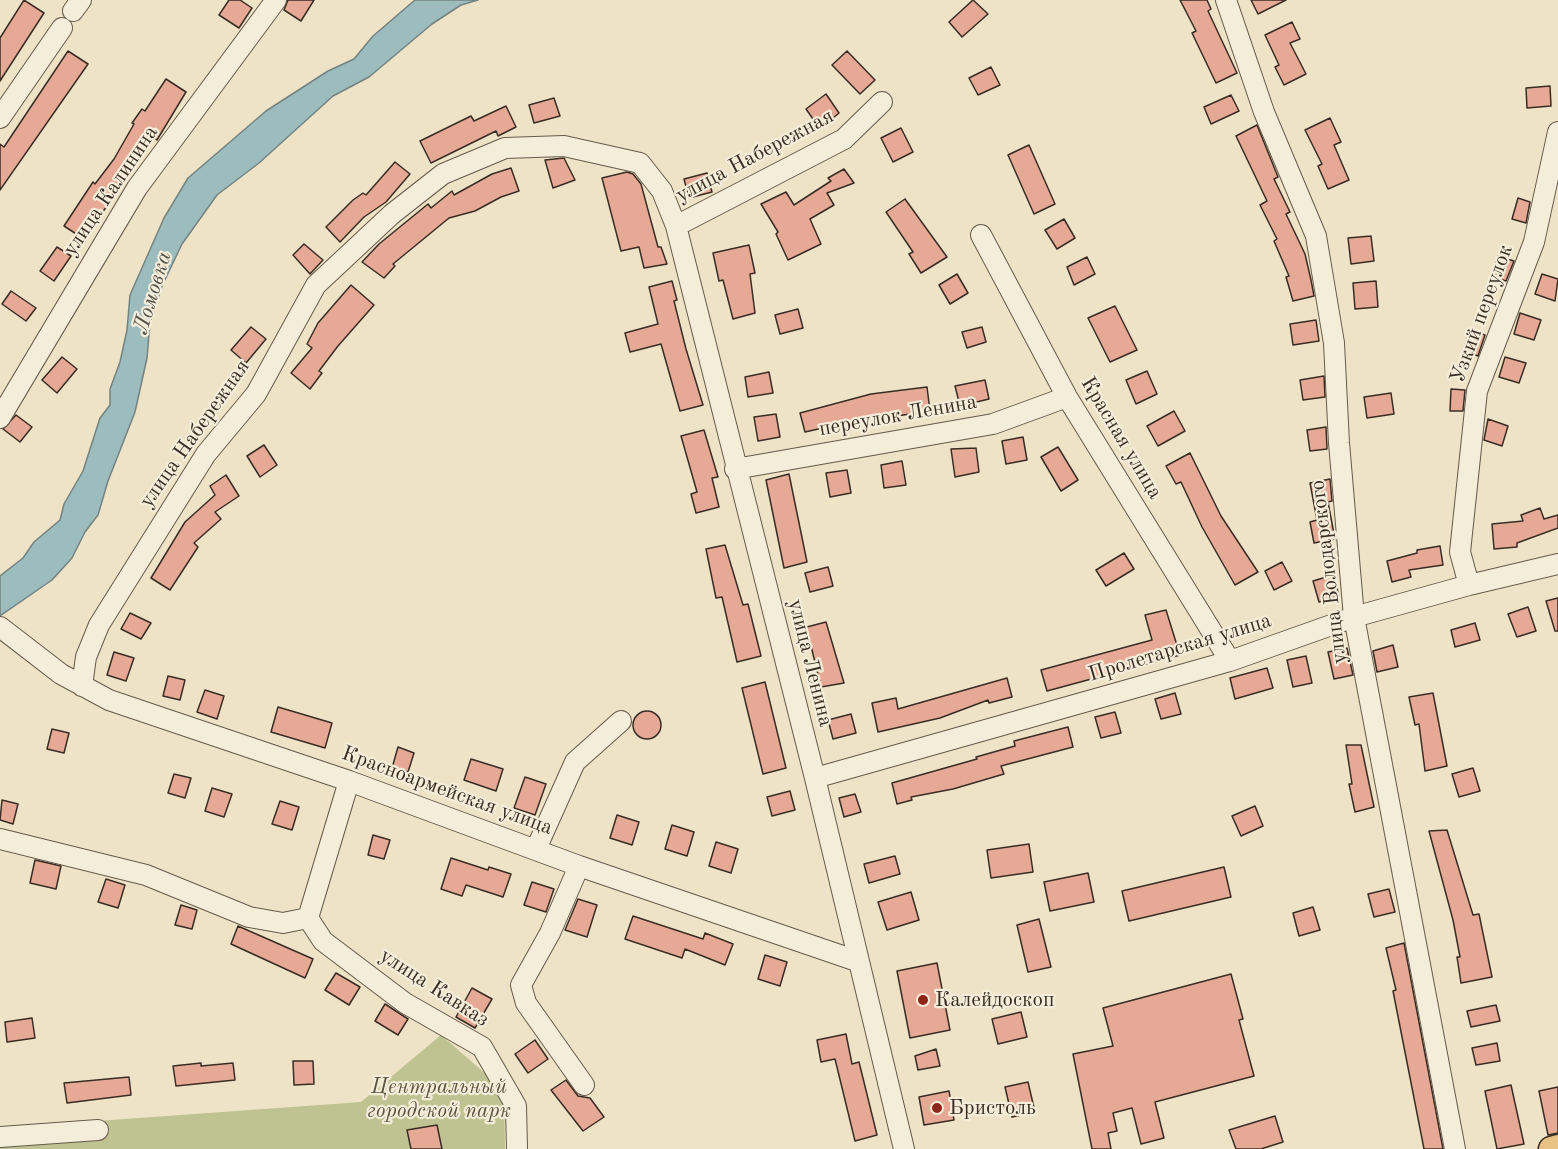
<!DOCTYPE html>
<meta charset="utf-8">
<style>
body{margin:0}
canvas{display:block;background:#eee3c6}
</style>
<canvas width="1558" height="1149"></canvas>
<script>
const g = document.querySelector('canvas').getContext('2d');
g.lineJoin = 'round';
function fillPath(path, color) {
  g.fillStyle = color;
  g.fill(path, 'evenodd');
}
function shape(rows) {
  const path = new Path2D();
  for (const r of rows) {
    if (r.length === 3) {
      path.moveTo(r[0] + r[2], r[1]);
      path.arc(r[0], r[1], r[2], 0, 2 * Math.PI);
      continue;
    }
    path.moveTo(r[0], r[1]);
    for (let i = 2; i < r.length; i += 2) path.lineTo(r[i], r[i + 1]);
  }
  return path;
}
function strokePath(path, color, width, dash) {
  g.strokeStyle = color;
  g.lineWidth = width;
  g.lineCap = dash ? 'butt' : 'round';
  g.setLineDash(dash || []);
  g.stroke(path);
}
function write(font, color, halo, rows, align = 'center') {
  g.font = font + ' "Old Standard TT",serif';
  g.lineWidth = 4.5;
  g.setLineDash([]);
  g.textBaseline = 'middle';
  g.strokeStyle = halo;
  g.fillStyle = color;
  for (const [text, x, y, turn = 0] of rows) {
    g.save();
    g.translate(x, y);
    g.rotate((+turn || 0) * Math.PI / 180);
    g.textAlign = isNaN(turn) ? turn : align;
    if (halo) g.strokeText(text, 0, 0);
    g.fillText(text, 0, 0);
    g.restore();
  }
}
const green = shape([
 [441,1035,504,1090,505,1149,0,1149,0,1128,361,1102]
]);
const water = shape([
 [415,0,478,0,461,5,432,24,369,77,333,96,259,163,217,195,182,244,162,286,150,323,147,358,135,412,108,481,98,515,85,532,72,558,52,580,0,616,0,576,23,558,34,542,60,520,64,504,83,471,100,418,110,405,110,389,120,362,127,330,130,295,164,218,188,178,266,111,328,71,354,59,373,36,415,0]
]);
const building = shape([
 [24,0,44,13,0,81,0,38,24,0],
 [229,0,240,0,252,8,239,28,219,15,229,0],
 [288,0,314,0,301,21,284,10,288,0],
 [973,0,988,14,962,37,949,22,973,0],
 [1180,0,1207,0,1211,9,1208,11,1237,73,1216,83,1192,33,1196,31,1180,0],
 [1251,0,1286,0,1258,14,1251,0],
 [1292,22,1300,39,1290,43,1306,74,1284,85,1275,67,1279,65,1265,35,1292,22],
 [68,51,88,64,0,190,0,144,4,147,68,51],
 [847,51,875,80,860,94,832,65,847,51],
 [991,67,1000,85,978,95,969,78,991,67],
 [166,79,186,92,157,140,154,138,84,239,64,226,93,182,95,184,114,159,134,124,132,123,142,109,145,111,166,79],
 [1550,86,1551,106,1527,108,1526,88,1550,86],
 [826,94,839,113,820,129,806,109,826,94],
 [1231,95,1239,111,1211,124,1204,107,1231,95],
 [554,98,560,116,534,123,529,105,554,98],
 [506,106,516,127,498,136,496,131,431,163,420,141,471,116,474,121,506,106],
 [1330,118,1341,142,1334,145,1349,180,1328,189,1318,166,1322,164,1305,130,1330,118],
 [1257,125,1278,177,1274,179,1290,212,1286,214,1305,254,1311,280,1314,296,1293,301,1286,277,1289,276,1274,241,1277,239,1260,205,1267,201,1236,136,1257,125],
 [901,128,913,152,893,162,881,138,901,128],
 [1029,145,1055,204,1034,214,1008,155,1029,145],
 [564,158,575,180,553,188,545,160,564,158],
 [395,162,410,174,386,202,364,217,340,242,326,227,353,200,363,193,366,195,395,162],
 [511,168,519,191,501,197,475,211,449,218,393,264,395,266,384,278,362,262,379,244,428,204,431,208,452,191,454,195,492,174,511,168],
 [844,169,854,183,827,193,834,205,810,219,821,244,788,260,776,234,778,232,761,204,786,192,794,205,831,181,828,178,844,169],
 [627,172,633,174,641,184,658,247,661,247,667,264,644,268,639,247,621,251,602,178,627,172],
 [707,173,712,192,689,198,684,179,707,173],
 [1518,198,1530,202,1526,223,1512,219,1518,198],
 [905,199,947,257,921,273,909,254,913,252,886,212,905,199],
 [1064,219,1075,238,1057,249,1045,230,1064,219],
 [1371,236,1374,261,1351,264,1348,238,1371,236],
 [304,244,323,260,310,274,293,255,304,244],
 [749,245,755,273,750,274,755,313,733,319,723,280,719,281,713,253,749,245],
 [57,247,71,256,54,281,40,271,57,247],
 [1498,256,1514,261,1506,281,1492,277,1498,256],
 [1087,257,1095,274,1074,285,1067,267,1087,257],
 [957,274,968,293,950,304,939,285,957,274],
 [1542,274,1558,279,1555,301,1535,294,1542,274],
 [672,281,677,300,674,301,686,349,703,405,680,411,661,344,630,352,625,333,658,324,649,287,672,281],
 [1376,281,1378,307,1355,309,1353,283,1376,281],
 [351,285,374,305,338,346,319,371,322,373,310,389,291,373,312,348,307,344,318,323,351,285],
 [11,291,36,308,26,321,2,304,11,291],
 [1115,306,1137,350,1110,362,1088,318,1115,306],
 [798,309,803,328,780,334,775,315,798,309],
 [1520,313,1541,320,1534,340,1514,334,1520,313],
 [1316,320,1319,341,1293,345,1290,324,1316,320],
 [251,327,266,339,246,363,231,350,251,327],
 [982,327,986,342,967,348,962,332,982,327],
 [1470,330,1485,335,1478,356,1463,351,1470,330],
 [62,357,77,369,57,393,42,380,62,357],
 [1505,357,1526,363,1519,383,1499,377,1505,357],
 [1147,371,1157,394,1136,404,1126,380,1147,371],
 [769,372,773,393,748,397,745,377,769,372],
 [1324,376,1325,397,1303,400,1300,380,1324,376],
 [985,380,989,399,960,406,955,386,985,380],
 [927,387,930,411,877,419,876,416,805,432,800,413,871,394,927,387],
 [1451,389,1465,390,1463,411,1450,411,1451,389],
 [1391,393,1394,414,1367,418,1364,397,1391,393],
 [1174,411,1185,431,1158,446,1147,426,1174,411],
 [776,414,780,437,758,441,754,417,776,414],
 [16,415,32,427,20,442,3,429,16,415],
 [1488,419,1508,426,1502,446,1484,440,1488,419],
 [1326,427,1327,449,1310,451,1307,430,1326,427],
 [704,430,718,477,712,478,719,507,696,513,691,494,697,492,681,436,704,430],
 [1023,437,1027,460,1006,464,1002,441,1023,437],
 [264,445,277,465,260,477,247,456,264,445],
 [1058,447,1078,480,1061,491,1041,457,1058,447],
 [976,448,979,472,955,477,951,449,976,448],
 [1190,453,1221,516,1258,572,1235,585,1202,527,1181,482,1176,484,1166,466,1190,453],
 [902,461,906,485,884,488,881,465,902,461],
 [847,470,851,493,830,497,826,473,847,470],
 [789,474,807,562,784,568,766,480,789,474],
 [226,475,239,496,215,512,221,519,194,543,198,547,170,590,151,578,185,522,215,495,210,486,226,475],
 [1330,479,1332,501,1328,502,1335,539,1314,543,1310,522,1317,520,1310,483,1330,479],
 [1540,508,1544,519,1558,515,1558,528,1517,543,1517,547,1494,549,1492,524,1523,521,1521,515,1540,508],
 [725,545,743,605,748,604,761,656,737,662,722,597,716,598,706,549,725,545],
 [1440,546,1443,565,1409,570,1411,577,1392,582,1387,561,1417,553,1417,550,1440,546],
 [1124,553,1134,569,1106,586,1096,570,1124,553],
 [1282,562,1292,581,1274,590,1265,571,1282,562],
 [828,567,833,586,810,592,805,573,828,567],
 [1333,575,1339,596,1319,602,1313,581,1333,575],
 [1558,598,1558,631,1555,631,1546,601,1558,598],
 [1528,607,1536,631,1517,637,1508,614,1528,607],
 [1166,610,1180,655,1047,691,1041,670,1152,640,1145,615,1166,610],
 [130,613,151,623,141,639,121,629,130,613],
 [826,622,844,683,821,687,811,646,808,647,803,628,826,622],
 [1475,623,1480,640,1455,647,1451,630,1475,623],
 [1393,645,1398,667,1377,672,1373,651,1393,645],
 [1347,648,1353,675,1334,679,1328,652,1347,648],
 [114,652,134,658,126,681,107,675,114,652],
 [1306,656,1312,683,1293,687,1287,660,1306,656],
 [1267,668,1273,688,1235,699,1230,678,1267,668],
 [168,676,185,680,180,700,163,696,168,676],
 [1007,678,1012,697,989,703,988,700,940,718,878,732,872,703,896,698,898,709,1007,678],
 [765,682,786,768,763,774,742,688,765,682],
 [205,690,224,696,217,719,197,712,205,690],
 [1175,693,1181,714,1161,719,1155,699,1175,693],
 [1433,693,1447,766,1425,771,1419,724,1415,725,1409,697,1433,693],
 [278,707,332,723,325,748,271,732,278,707],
 [647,725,14],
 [1115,712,1121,733,1101,738,1095,717,1115,712],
 [851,714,856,733,833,739,828,720,851,714],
 [1068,727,1073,747,1001,766,1004,774,953,789,911,797,912,800,897,804,892,783,977,759,976,757,1015,746,1014,741,1068,727],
 [52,729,69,733,64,753,47,749,52,729],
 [1346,745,1361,745,1374,807,1355,812,1349,784,1352,784,1346,745],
 [398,747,414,753,408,772,392,768,398,747],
 [471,759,503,769,496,791,464,780,471,759],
 [1473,768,1480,791,1459,797,1452,774,1473,768],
 [174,774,191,778,185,798,168,793,174,774],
 [525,777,546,784,535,815,514,808,525,777],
 [212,788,232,794,224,817,205,811,212,788],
 [790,791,795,810,772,816,767,797,790,791],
 [855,794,861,812,844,817,839,798,855,794],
 [2,800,18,804,13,824,0,820,2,800],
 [280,801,299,807,292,830,272,824,280,801],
 [1255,806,1263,826,1241,836,1232,816,1255,806],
 [617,815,639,822,632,845,610,838,617,815],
 [672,825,694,832,687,856,665,849,672,825],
 [1447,830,1473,915,1479,914,1492,977,1461,983,1457,957,1460,957,1453,920,1429,831,1447,830],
 [373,835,390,840,384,859,368,855,373,835],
 [716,842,738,849,731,873,709,866,716,842],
 [1029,844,1033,872,991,878,987,850,1029,844],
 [895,856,900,874,869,883,864,864,895,856],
 [451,858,488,870,489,867,511,874,503,897,466,885,462,896,441,889,451,858],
 [35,860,61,866,56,889,30,883,35,860],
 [1224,867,1231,897,1129,921,1122,891,1224,867],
 [1088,873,1094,902,1050,911,1044,882,1088,873],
 [106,879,125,885,118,908,98,902,106,879],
 [532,882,554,889,546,912,524,905,532,882],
 [1389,889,1395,912,1374,917,1368,894,1389,889],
 [911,892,919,920,887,930,878,902,911,892],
 [578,899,597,905,587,937,565,930,578,899],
 [181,905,197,910,192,929,175,925,181,905],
 [1313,907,1320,930,1299,936,1293,913,1313,907],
 [633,916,703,939,705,933,733,944,725,965,685,949,682,958,625,939,633,916],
 [1039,919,1051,967,1028,972,1017,925,1039,919],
 [238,926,313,959,305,978,231,944,238,926],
 [1404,943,1443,1149,1424,1149,1393,991,1396,990,1386,948,1404,943],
 [765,955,787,962,780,986,758,979,765,955],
 [937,963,950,1030,910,1038,897,971,937,963],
 [336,973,360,987,349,1005,325,990,336,973],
 [1231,974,1243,1019,1239,1020,1254,1076,1155,1102,1164,1138,1141,1144,1132,1108,1113,1113,1117,1131,1108,1133,1111,1149,1092,1149,1073,1054,1113,1046,1103,1008,1231,974],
 [472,988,492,999,475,1028,456,1017,472,988],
 [385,1004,408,1019,398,1035,375,1021,385,1004],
 [1496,1005,1500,1021,1471,1027,1467,1011,1496,1005],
 [1021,1012,1027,1037,998,1044,992,1019,1021,1012],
 [32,1018,35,1038,7,1042,5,1022,32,1018],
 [846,1034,852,1064,859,1062,877,1135,855,1141,835,1059,821,1062,817,1040,846,1034],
 [535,1040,548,1059,528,1073,515,1054,535,1040],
 [1497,1043,1500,1061,1476,1065,1472,1048,1497,1043],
 [936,1049,940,1066,918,1070,915,1056,936,1049],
 [293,1061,313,1061,314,1084,294,1085,293,1061],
 [201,1063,201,1066,233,1063,235,1080,176,1086,173,1066,201,1063],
 [129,1077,131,1095,67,1103,64,1083,129,1077],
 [566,1080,578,1096,590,1098,604,1117,583,1131,551,1090,566,1080],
 [1028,1082,1035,1112,1012,1117,1005,1087,1028,1082],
 [1511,1085,1524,1144,1497,1149,1485,1091,1511,1085],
 [1558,1087,1558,1133,1548,1135,1539,1091,1558,1087],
 [949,1091,954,1120,924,1125,919,1097,949,1091],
 [1275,1116,1283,1142,1261,1149,1236,1149,1229,1130,1275,1116],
 [437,1125,442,1149,411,1149,407,1130,437,1125]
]);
const minor = shape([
 [1226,0,1264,112,1316,236,1334,343,1339,443,1354,617,1455,1149],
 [73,11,81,0],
 [0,118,62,28],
 [676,226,844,139,882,102],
 [981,235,1067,397,1230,661],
 [0,418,137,188,276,0],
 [735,469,993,424,1067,397],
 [1469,585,1460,552,1477,391,1534,242,1558,132],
 [0,627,61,674,109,700,349,781,579,866,857,961],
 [82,686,86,657,99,625,206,454,256,394,316,285,392,214,443,174,505,148,564,146,640,163,662,191,676,226,815,778,904,1149],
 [815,778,1230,661,1354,617,1469,585,1558,564],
 [0,839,146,875,249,917,283,923,308,918,349,781],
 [536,849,575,762,621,721],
 [579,866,550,933,521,985,526,1003,584,1085],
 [308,918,323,941,405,1003,482,1047,516,1106,517,1149],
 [0,1137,98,1130]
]);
const major = shape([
 [1551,1149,1558,1147]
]);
const markers = [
 [923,1000,6,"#8f2418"],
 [937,1108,6,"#8f2418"]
];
const streetNames = [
 ["улица Набережная",755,156,-28],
 ["улица Калинина",111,191,-56],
 ["Узкий переулок",1482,314,-70],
 ["переулок Ленина",898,416,-10],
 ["улица Набережная",195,434,-55],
 ["Красная улица",1121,438,59],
 ["улица Володарского",1329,572,-97],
 ["Пролетарская улица",1180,648,-17],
 ["улица Ленина",810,663,76],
 ["Красноармейская улица",447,791,20],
 ["улица Кавказ",434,988,33]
];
const poiNames = [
 ["Калейдоскоп",935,1000],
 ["Бристоль",949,1108]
];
const parkNames = [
 ["Центральный",439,1087],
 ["городской парк",439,1111]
];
const waterNames = [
 ["Ломовка",153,293,-73]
];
fillPath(green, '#bfc291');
fillPath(water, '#9cbcbe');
strokePath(water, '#748380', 1.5);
fillPath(building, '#e6a995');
strokePath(building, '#392d23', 1.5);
strokePath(minor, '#665a4c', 22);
strokePath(major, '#392d23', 27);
strokePath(minor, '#f4edda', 20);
strokePath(major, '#e7c283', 24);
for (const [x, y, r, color] of markers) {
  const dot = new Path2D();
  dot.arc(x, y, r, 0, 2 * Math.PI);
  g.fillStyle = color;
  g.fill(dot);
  strokePath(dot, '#f4edda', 2);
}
write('21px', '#392d23', '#f4edda', streetNames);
write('21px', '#392d23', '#f4edda', poiNames, 'left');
write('italic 21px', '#5a523e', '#f4edda', parkNames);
write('italic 22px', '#52514a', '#f4edda', waterNames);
</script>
